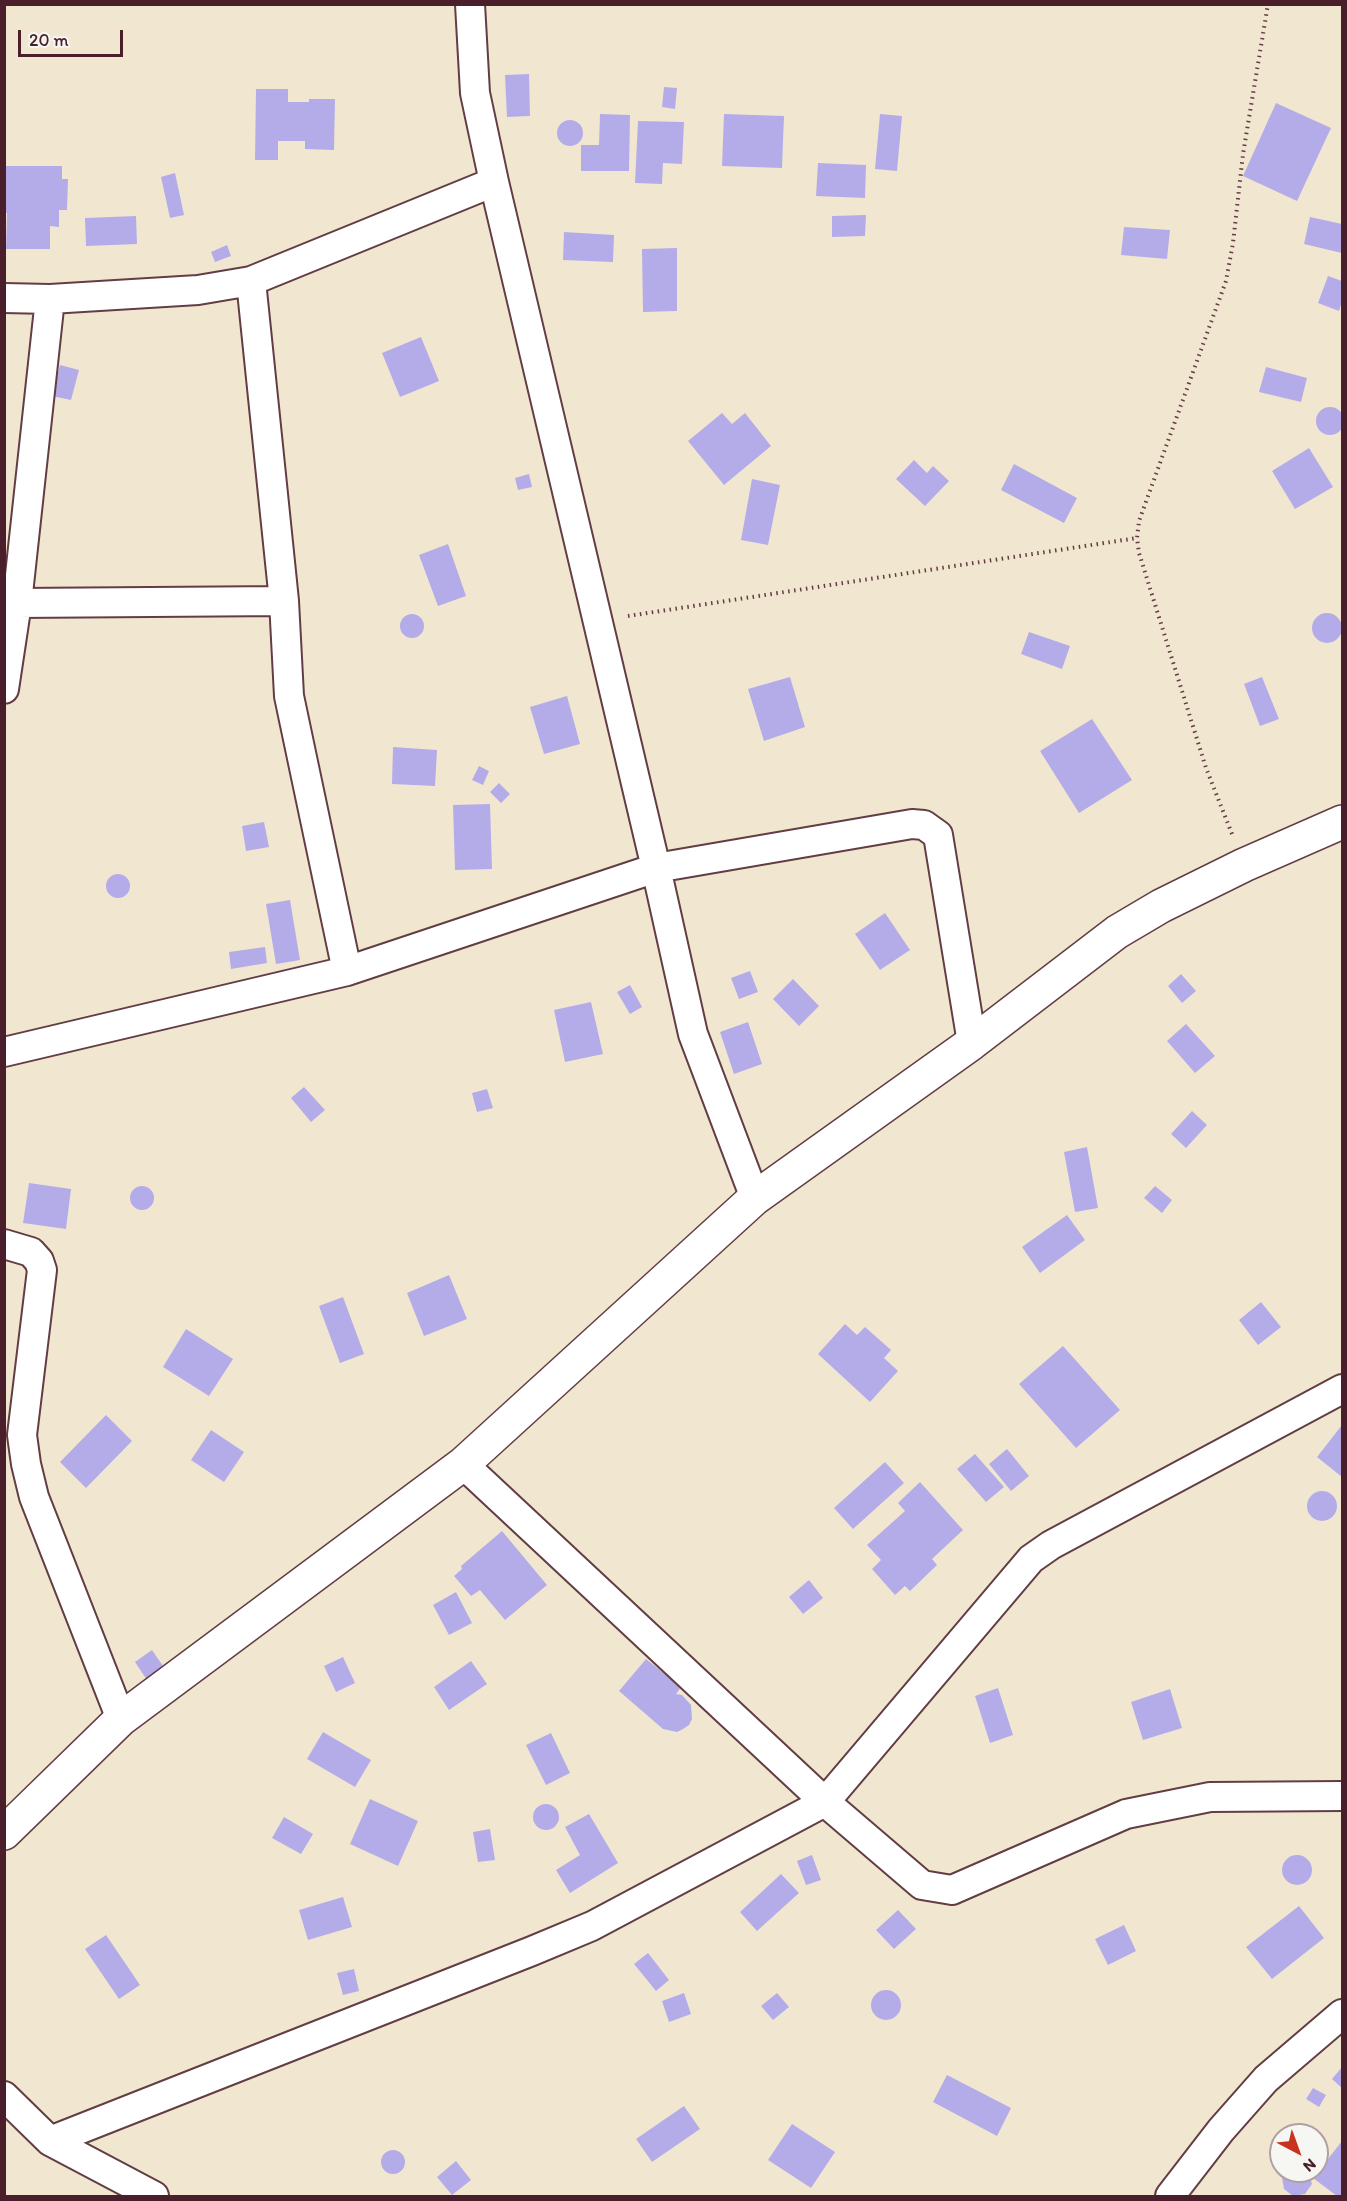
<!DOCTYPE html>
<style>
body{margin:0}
#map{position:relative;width:1347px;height:2201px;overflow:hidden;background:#f1e7d1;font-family:Itim,sans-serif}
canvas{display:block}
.frame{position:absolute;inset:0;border:6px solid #4a1f2b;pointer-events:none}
.north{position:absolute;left:1269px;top:2123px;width:60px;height:60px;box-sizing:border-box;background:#f6f6f2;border:2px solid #b1a0a2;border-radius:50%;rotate:139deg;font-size:16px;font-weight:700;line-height:24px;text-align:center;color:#4a1f2b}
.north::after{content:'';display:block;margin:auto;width:21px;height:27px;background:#c8321e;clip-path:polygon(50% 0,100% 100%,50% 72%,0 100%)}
.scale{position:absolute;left:18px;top:30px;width:105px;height:27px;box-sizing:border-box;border:3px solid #4a1f2b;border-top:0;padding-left:8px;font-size:18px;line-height:21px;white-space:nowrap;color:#4a1f2b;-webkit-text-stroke:4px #f6f6f2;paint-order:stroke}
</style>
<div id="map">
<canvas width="1347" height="2201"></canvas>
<div class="frame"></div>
<div class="north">N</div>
<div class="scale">20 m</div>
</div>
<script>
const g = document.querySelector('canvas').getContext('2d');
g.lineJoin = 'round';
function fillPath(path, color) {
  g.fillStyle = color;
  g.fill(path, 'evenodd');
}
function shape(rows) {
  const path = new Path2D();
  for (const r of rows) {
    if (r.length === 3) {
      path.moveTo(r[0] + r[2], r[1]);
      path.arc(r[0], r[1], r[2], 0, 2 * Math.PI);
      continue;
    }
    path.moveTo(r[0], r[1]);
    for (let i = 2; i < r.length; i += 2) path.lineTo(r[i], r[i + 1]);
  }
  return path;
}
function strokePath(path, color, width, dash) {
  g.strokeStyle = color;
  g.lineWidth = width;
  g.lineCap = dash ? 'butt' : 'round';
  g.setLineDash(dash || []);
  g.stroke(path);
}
const building = shape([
 [529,74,530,116,507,117,505,75],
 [664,87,677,88,675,109,662,107],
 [256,89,288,89,288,102,309,102,309,99,335,99,334,150,305,149,305,141,278,141,278,160,255,160],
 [1276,103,1331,128,1297,201,1243,176],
 [600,114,630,115,629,171,581,171,581,145,599,145],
 [724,114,784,116,782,168,722,166],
 [880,114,902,116,897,171,875,169],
 [570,133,13],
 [638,121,684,122,682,164,663,163,662,184,635,183],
 [818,163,866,165,865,198,816,196],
 [6,166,62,166,62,179,68,179,67,210,59,210,59,227,50,226,50,249,6,249,7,213,4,213],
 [175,173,184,215,170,218,161,177],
 [866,215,865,236,832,237,832,216],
 [136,216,137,244,86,246,85,218],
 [1310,217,1342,224,1342,253,1304,244],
 [1124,227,1170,230,1167,259,1121,255],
 [564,232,614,235,613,262,563,260],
 [227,245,231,256,215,262,211,252],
 [677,248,677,311,643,312,642,249],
 [1328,276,1342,281,1342,301,1339,311,1318,303],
 [421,337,439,381,400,397,382,353],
 [60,365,79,370,71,400,52,396],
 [1266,367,1307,378,1301,402,1259,392],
 [1330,421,14],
 [722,413,732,424,745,413,771,446,724,485,688,441],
 [1309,448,1333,487,1295,509,1272,471],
 [914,460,927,473,933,466,949,481,925,506,896,479],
 [1014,464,1077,498,1064,523,1001,490],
 [529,474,532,487,518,490,515,478],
 [752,479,780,485,768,545,741,540],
 [448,544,466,596,438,606,419,555],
 [1327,628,15],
 [412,626,12],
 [1029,632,1070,646,1062,669,1021,654],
 [790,677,805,727,764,741,748,689],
 [1262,677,1279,719,1260,726,1244,684],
 [567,696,580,744,544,754,530,707],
 [1092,719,1132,780,1079,813,1040,751],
 [393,747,437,750,435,786,392,784],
 [479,766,489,771,483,785,472,780],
 [499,783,510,794,501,803,490,792],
 [490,804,492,869,455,870,453,805],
 [264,822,269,847,246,851,242,826],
 [118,886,12],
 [290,900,300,960,276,964,266,904],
 [885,913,910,950,880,970,855,934],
 [265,947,267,963,231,969,229,952],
 [750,971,758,992,739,999,731,978],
 [1181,974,1196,991,1182,1003,1168,986],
 [793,979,819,1006,799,1026,773,999],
 [630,985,642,1007,630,1014,617,992],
 [591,1002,603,1054,565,1062,554,1010],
 [748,1022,762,1064,734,1074,720,1032],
 [1186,1024,1215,1056,1195,1073,1167,1041],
 [304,1087,325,1110,311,1122,291,1098],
 [487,1089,493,1108,477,1112,472,1093],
 [1192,1111,1207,1125,1186,1148,1171,1134],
 [1087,1147,1098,1208,1075,1212,1064,1152],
 [29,1183,71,1189,66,1229,23,1223],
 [1155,1186,1172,1200,1162,1213,1144,1198],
 [142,1198,12],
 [1067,1215,1085,1240,1040,1273,1022,1247],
 [449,1275,467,1319,424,1336,407,1293],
 [343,1297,364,1354,340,1363,319,1306],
 [1261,1302,1281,1327,1258,1345,1239,1320],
 [845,1324,857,1335,865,1327,891,1350,884,1358,898,1371,870,1402,818,1354],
 [186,1329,233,1359,209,1396,163,1367],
 [1063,1346,1120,1410,1076,1448,1019,1384],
 [106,1415,132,1441,86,1488,60,1462],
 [1342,1425,1342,1477,1317,1457],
 [211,1430,244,1452,224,1482,191,1460],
 [1007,1449,1029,1476,1011,1491,989,1464],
 [975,1454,1004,1487,986,1502,957,1469],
 [885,1462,904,1483,853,1529,834,1508],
 [920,1482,963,1530,932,1559,937,1565,910,1591,905,1586,895,1595,872,1569,881,1560,867,1545,905,1511,898,1503],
 [1322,1506,15],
 [502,1531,547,1585,505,1620,480,1590,471,1596,454,1576,462,1569,461,1566],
 [809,1580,823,1598,803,1614,789,1597],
 [456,1592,472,1623,449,1635,433,1605],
 [152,1650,165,1669,147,1680,135,1662],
 [343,1657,355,1683,336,1692,324,1666],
 [646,1659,681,1687,676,1694,682,1695,691,1705,692,1719,689,1725,683,1729,677,1732,663,1729,619,1691],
 [471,1661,487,1684,449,1710,434,1687],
 [998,1688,1013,1735,990,1743,975,1696],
 [1170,1689,1182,1728,1143,1740,1131,1702],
 [323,1732,371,1760,355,1787,307,1759],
 [551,1733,570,1773,546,1785,526,1745],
 [370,1799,418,1821,398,1866,350,1844],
 [546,1817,13],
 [589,1814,618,1863,570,1893,556,1870,580,1855,565,1827],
 [284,1817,313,1834,301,1854,272,1838],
 [490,1829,495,1860,478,1862,473,1832],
 [812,1855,821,1880,806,1885,797,1861],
 [1297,1870,15],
 [781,1874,799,1893,757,1931,740,1912],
 [343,1897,352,1927,308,1940,299,1910],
 [1299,1906,1324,1938,1272,1979,1246,1947],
 [898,1910,916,1929,894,1949,876,1930],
 [1124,1925,1136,1951,1108,1965,1095,1939],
 [106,1935,140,1985,119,1999,85,1949],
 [648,1953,669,1980,656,1991,634,1964],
 [354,1969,359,1991,343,1995,337,1973],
 [886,2005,15],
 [684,1993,691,2014,669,2022,662,2001],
 [777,1993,789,2007,773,2020,761,2006],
 [1342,2067,1342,2088,1332,2079],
 [947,2075,1011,2108,997,2136,933,2102],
 [1313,2088,1326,2095,1319,2107,1306,2099],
 [684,2106,700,2129,652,2162,636,2139],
 [792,2124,835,2152,811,2188,768,2160],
 [1342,2141,1342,2196,1337,2196,1313,2178],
 [393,2162,12],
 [456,2161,471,2180,452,2195,437,2177],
 [1286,2171,1308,2171,1309,2173,1312,2184,1305,2194,1293,2196,1284,2189,1282,2178]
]);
const path = shape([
 [628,616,1137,538],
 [1232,834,1206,768,1139,553,1137,538,1139,521,1226,281,1233,243,1243,154,1268,4]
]);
const minor = shape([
 [470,4,475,93,494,182,656,868,693,1034,755,1198],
 [251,281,284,601,289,696,347,971],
 [4,298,50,299,198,290,251,281,494,182],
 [4,599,17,603,284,601],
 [4,689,17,603,50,299],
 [4,1052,347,971,656,868,912,824,924,825,938,835,972,1043],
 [4,1244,31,1252,39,1261,42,1270,22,1435,26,1464,34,1497,121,1719],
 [463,1464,825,1802,922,1885,952,1890,1126,1814,1210,1797,1342,1796],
 [4,2096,50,2141,154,2196],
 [50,2141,532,1951,592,1926,825,1802,1031,1559,1051,1545,1342,1389],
 [1170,2196,1221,2130,1266,2079,1342,2014]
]);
const tertiary = shape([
 [4,1833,121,1719,463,1464,755,1198,972,1043,1117,932,1161,906,1244,865,1342,822]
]);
fillPath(building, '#b4ace8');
strokePath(minor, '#633d44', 32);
strokePath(tertiary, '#633d44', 36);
strokePath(path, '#633d44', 4, [1.5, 4.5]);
strokePath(minor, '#fff', 28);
strokePath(tertiary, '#fff', 33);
</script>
